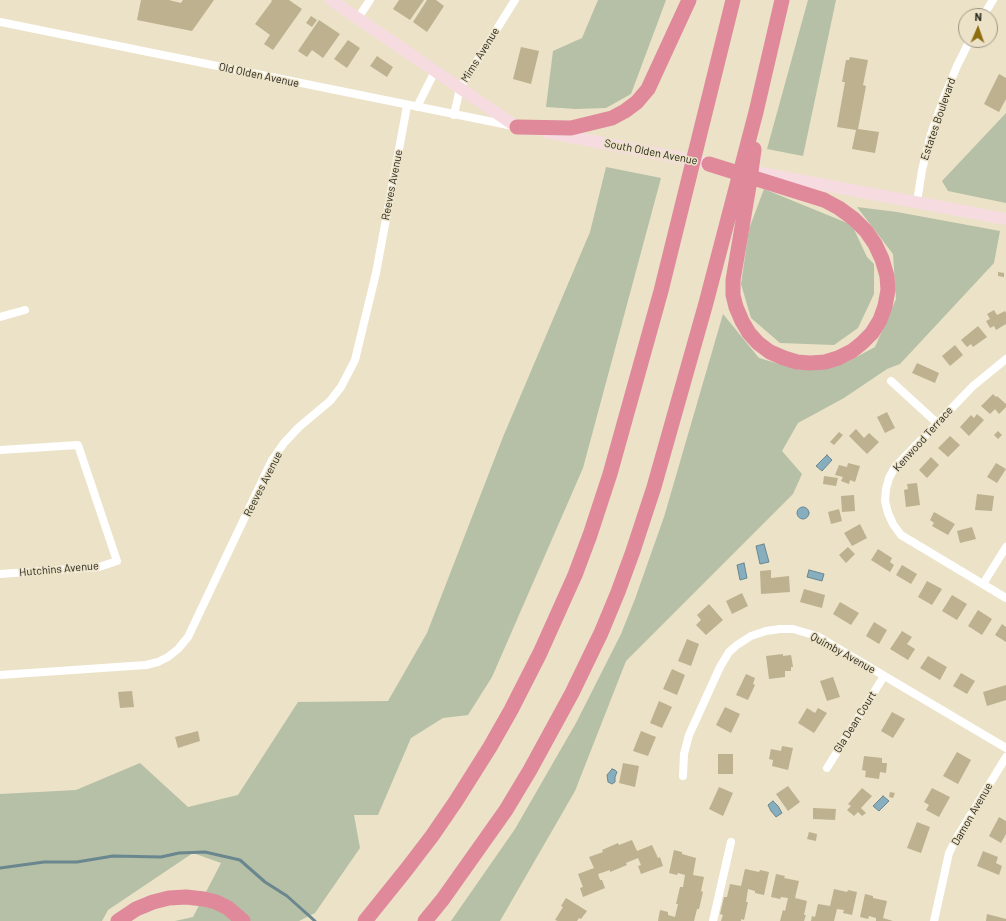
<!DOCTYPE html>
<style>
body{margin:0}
#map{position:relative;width:1006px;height:921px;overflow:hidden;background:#ebe2c7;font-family:Barlow,sans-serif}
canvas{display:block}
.north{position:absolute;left:958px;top:8px;width:40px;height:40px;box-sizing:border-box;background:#ebe2c7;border:1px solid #9e9783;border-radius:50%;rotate:2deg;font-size:11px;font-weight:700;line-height:16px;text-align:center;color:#2a271d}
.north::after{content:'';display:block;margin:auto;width:14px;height:18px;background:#8e6d11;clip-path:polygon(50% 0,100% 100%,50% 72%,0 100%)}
</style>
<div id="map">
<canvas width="1006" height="921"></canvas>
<div class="north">N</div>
</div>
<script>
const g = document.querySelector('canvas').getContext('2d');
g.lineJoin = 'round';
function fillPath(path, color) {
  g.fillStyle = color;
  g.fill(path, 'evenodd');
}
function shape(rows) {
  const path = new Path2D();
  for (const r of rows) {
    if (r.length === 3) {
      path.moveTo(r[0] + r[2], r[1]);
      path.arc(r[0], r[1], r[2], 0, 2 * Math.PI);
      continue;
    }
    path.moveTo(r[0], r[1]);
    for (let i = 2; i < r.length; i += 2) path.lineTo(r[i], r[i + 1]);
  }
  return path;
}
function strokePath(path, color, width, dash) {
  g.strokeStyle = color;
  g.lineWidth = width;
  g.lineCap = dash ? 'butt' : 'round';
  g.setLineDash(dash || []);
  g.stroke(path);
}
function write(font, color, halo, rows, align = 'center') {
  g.font = font + ' Barlow,sans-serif';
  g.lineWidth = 3;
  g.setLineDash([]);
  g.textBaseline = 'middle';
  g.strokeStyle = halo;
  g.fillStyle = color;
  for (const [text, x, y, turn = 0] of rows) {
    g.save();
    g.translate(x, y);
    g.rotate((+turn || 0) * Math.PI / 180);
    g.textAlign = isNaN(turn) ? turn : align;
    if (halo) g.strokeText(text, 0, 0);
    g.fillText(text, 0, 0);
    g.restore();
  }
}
const green = shape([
 [598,0,666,0,631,94,606,108,576,109,546,107,553,51,582,38],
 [808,0,836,0,803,156,767,149],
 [1006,113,1006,203,948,191,942,181],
 [606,167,661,178,583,468,492,677,468,715,443,718,411,738,378,815,354,815,360,848,315,913,299,921,175,921,193,917,221,863,193,853,108,910,102,921,0,921,0,794,76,790,140,763,188,807,238,795,298,702,388,701,427,633,503,437,590,232],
 [764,189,852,225,867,257,874,264,874,294,858,328,834,345,780,343,751,318,741,284,749,229],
 [857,207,897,212,1000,231,994,263,900,364,887,369,844,398,798,423,782,451,802,474,793,494,626,661,575,791,500,921,451,921,515,829,576,723,621,634,635,599,664,517,723,314,759,358,800,370,847,362,875,347,896,299,893,254]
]);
const water = shape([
 [827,455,832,460,822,471,816,466,827,455],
 [803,513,6],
 [764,544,769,562,760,564,756,546,764,544],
 [744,563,747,578,740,580,737,565,744,563],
 [809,570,824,574,822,581,807,577,809,570],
 [612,769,615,770,617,772,615,777,615,782,612,784,608,782,607,775,612,769],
 [883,796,889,801,879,811,873,806,883,796],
 [773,801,778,806,782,813,776,817,771,811,768,805,773,801]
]);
const stream = shape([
 [0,868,44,862,77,862,113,856,161,857,179,853,205,852,240,860,265,882,287,896,315,921]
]);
const building = shape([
 [141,0,169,0,181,3,183,0,214,0,192,31,137,20],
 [271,0,289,0,302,9,273,50,264,44,270,35,255,24,272,1],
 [399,0,424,0,410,20,393,9],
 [427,0,436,0,444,6,427,32,413,22],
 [311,16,317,20,312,27,306,23],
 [319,20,340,34,323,58,312,50,307,57,298,51],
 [348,40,360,48,347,68,334,59],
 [521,47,539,51,531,84,513,79],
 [377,56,393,67,387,77,370,66],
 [850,57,868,60,863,85,866,86,858,129,879,132,875,153,852,149,856,130,837,127,845,82,842,82,846,60,849,60],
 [999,74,1006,78,1006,99,999,112,984,104],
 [998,272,1004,273,1004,277,998,276],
 [994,310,997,315,1005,311,1006,313,1006,324,996,330,994,326,990,328,986,321,990,319,987,314],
 [978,326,987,337,973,347,971,344,967,347,961,340],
 [955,345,963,355,950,366,942,356],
 [917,363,939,373,935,383,912,373],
 [993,394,996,397,997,396,1006,404,1006,407,999,414,995,409,990,414,981,406],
 [887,412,895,428,885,433,877,417],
 [977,414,984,420,969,436,960,427,971,415,974,418],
 [856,429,864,438,869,433,879,442,867,454,849,436],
 [998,431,1002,435,998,439,994,435],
 [839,432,843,435,834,445,830,442],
 [950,436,960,445,948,457,938,448],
 [931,457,939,465,927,478,919,470],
 [848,463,860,466,855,482,850,480,849,484,841,481,843,477,835,475,839,465,847,467],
 [996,463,1006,469,997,483,987,477],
 [824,476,838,478,836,486,823,484],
 [917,483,920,505,906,507,904,490,908,489,907,484],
 [977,494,994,496,992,511,975,510],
 [854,495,855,511,842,512,841,496],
 [839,509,842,521,831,524,828,512],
 [934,512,955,524,948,535,932,526,934,523,930,520],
 [860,524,867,538,852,546,844,533],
 [972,527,976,539,960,543,957,531],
 [848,547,855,554,846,563,839,555],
 [878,549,892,558,890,562,894,565,890,572,871,560],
 [902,565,917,574,911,584,896,575],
 [771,570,771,578,789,576,790,592,761,594,760,571],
 [927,581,942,589,932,605,918,597],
 [804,589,825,595,822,608,800,602],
 [742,593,748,606,732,614,726,601],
 [952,595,967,604,957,620,942,611],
 [840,602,859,613,851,625,833,614],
 [709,604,723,620,706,635,696,625,701,620,697,615],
 [978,610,992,619,982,635,968,626],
 [874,622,887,630,879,644,866,636],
 [1002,624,1006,627,1006,642,995,635],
 [902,631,912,637,907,644,915,649,908,660,890,649],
 [687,639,699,644,691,666,678,661],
 [783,654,783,656,791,655,793,667,791,667,791,671,785,671,785,677,769,679,766,656],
 [928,656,947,667,940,680,920,668],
 [672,669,685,675,677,695,663,689],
 [961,673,975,681,967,694,953,686],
 [746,674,755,678,753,684,755,685,748,700,736,695],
 [833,677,840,697,827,701,820,681],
 [1006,685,1006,700,987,706,983,692],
 [132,691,134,707,120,708,118,692],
 [659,701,672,707,662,728,650,723],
 [725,707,740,714,731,733,716,725],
 [807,708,815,713,818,708,827,713,814,733,798,723],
 [892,712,905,719,893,738,881,731],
 [198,731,200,741,178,748,175,737],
 [641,731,656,737,648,756,633,751],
 [782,746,793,748,788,770,772,766,773,760,769,759,771,749,781,751],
 [957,752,971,760,958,784,943,776],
 [718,754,733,754,733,774,718,774],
 [864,756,882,758,882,763,887,763,886,773,880,772,879,779,865,777,866,771,862,770],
 [623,763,639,766,635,787,619,783],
 [788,786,800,802,788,811,776,794],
 [719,787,733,793,723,816,709,809],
 [862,788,872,796,861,808,866,813,862,816,858,812,854,816,847,810,851,806,848,804],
 [932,788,950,797,939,817,926,810,929,805,924,802],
 [890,792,895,793,893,798,889,797],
 [813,808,836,809,835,820,813,819],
 [999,817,1006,821,1006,834,1001,843,989,836],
 [917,822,930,827,921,853,907,848],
 [809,832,817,834,816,841,807,839],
 [632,840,637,851,652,845,658,858,660,857,663,866,641,874,638,866,641,865,638,858,626,863,627,865,610,872,610,870,598,874,600,880,602,880,605,888,583,897,580,888,583,887,578,874,594,868,589,857,603,852,602,850,618,843,619,845],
 [674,850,682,852,682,854,696,858,693,875,704,877,701,891,703,892,699,909,697,909,694,921,658,921,660,910,668,912,668,915,675,917,678,904,676,904,680,887,683,887,685,875,678,873,677,875,669,873],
 [983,851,998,857,996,863,1002,866,999,875,977,866],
 [745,869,759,872,760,870,769,872,764,895,755,893,755,891,748,889,746,902,748,902,744,920,741,919,741,921,721,921,723,915,720,914,724,897,727,897,730,884,741,886],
 [776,874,785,876,784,878,799,881,795,898,807,901,804,915,806,915,804,921,780,921,783,910,785,911,788,898,781,897,780,899,771,897],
 [834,889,847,892,848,890,857,892,852,915,843,913,844,910,837,909,834,921,811,921,812,916,815,917,818,904,830,906],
 [865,894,873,896,873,898,887,901,883,918,893,921,876,921,876,918,869,916,868,919,860,917],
 [566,898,587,911,581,919,579,918,577,921,558,921,555,920,563,907,561,906],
 [987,914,1006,919,1006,921,986,921]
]);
const minor = shape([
 [983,16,993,0],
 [358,18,370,0],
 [0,22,513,126],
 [417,107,435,71],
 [454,115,460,88,515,0],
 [917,202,922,170,931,134,943,100,957,66,970,40],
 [0,317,25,310],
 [1006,359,973,386,895,467,889,478,886,489,885,501,888,513,893,524,901,535,1006,598],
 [891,381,937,423],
 [0,450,78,445,117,561,99,567,0,574],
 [983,584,1006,547],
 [0,675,146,665,158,662,168,657,178,649,188,637,272,460,284,443,299,427,330,401,341,387,355,360,376,273,407,106],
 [827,768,884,676],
 [683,776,684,754,689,735,720,667,729,652,737,645,751,636,766,631,780,629,793,629,817,636,1006,748],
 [713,921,731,842],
 [934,921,949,853,956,839,1006,757]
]);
const secondary = shape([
 [331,0,517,127,526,129],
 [546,132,701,162],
 [750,171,1006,219]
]);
const motorway = shape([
 [517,127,571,128,612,118,625,111,637,102,648,89,689,0],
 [709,164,824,200,839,208,854,219,866,231,875,244,882,259,887,276,888,290,885,306,880,320,872,333,862,343,852,351,838,358,825,362,810,363,797,362,784,358,770,352,758,343,749,333,742,321,736,307,733,295,733,280,749,186,754,150,754,149],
 [118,921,136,909,153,902,169,898,186,897,204,899,216,902,228,908,243,921],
 [365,921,406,870,432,836,456,801,490,747,511,710,540,653,575,575,590,535,610,474,661,291,733,0],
 [425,921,443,899,506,810,530,770,572,693,601,633,618,592,633,551,654,487,706,303,756,112,782,0]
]);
const streetNames = [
 ["Mims Avenue",480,55,-58],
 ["Old Olden Avenue",259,75,12],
 ["Estates Boulevard",938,119,-71],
 ["South Olden Avenue",651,152,11],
 ["Reeves Avenue",392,185,-79],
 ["Kenwood Terrace",923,439,-48],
 ["Reeves Avenue",263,484,-63],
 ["Hutchins Avenue",59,569,-5],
 ["Quimby Avenue",843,653,29],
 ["Gla Dean Court",855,722,-58],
 ["Damon Avenue",972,814,-60]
];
fillPath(green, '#b5c0a6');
fillPath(water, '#86aebe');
strokePath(water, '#6a868e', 1);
strokePath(stream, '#6a868e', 3);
fillPath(building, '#bdb18f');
strokePath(minor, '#fff', 8);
strokePath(secondary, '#f6dce1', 12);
strokePath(motorway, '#e0899b', 15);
write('11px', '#2a271d', '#ebe2c7', streetNames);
</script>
